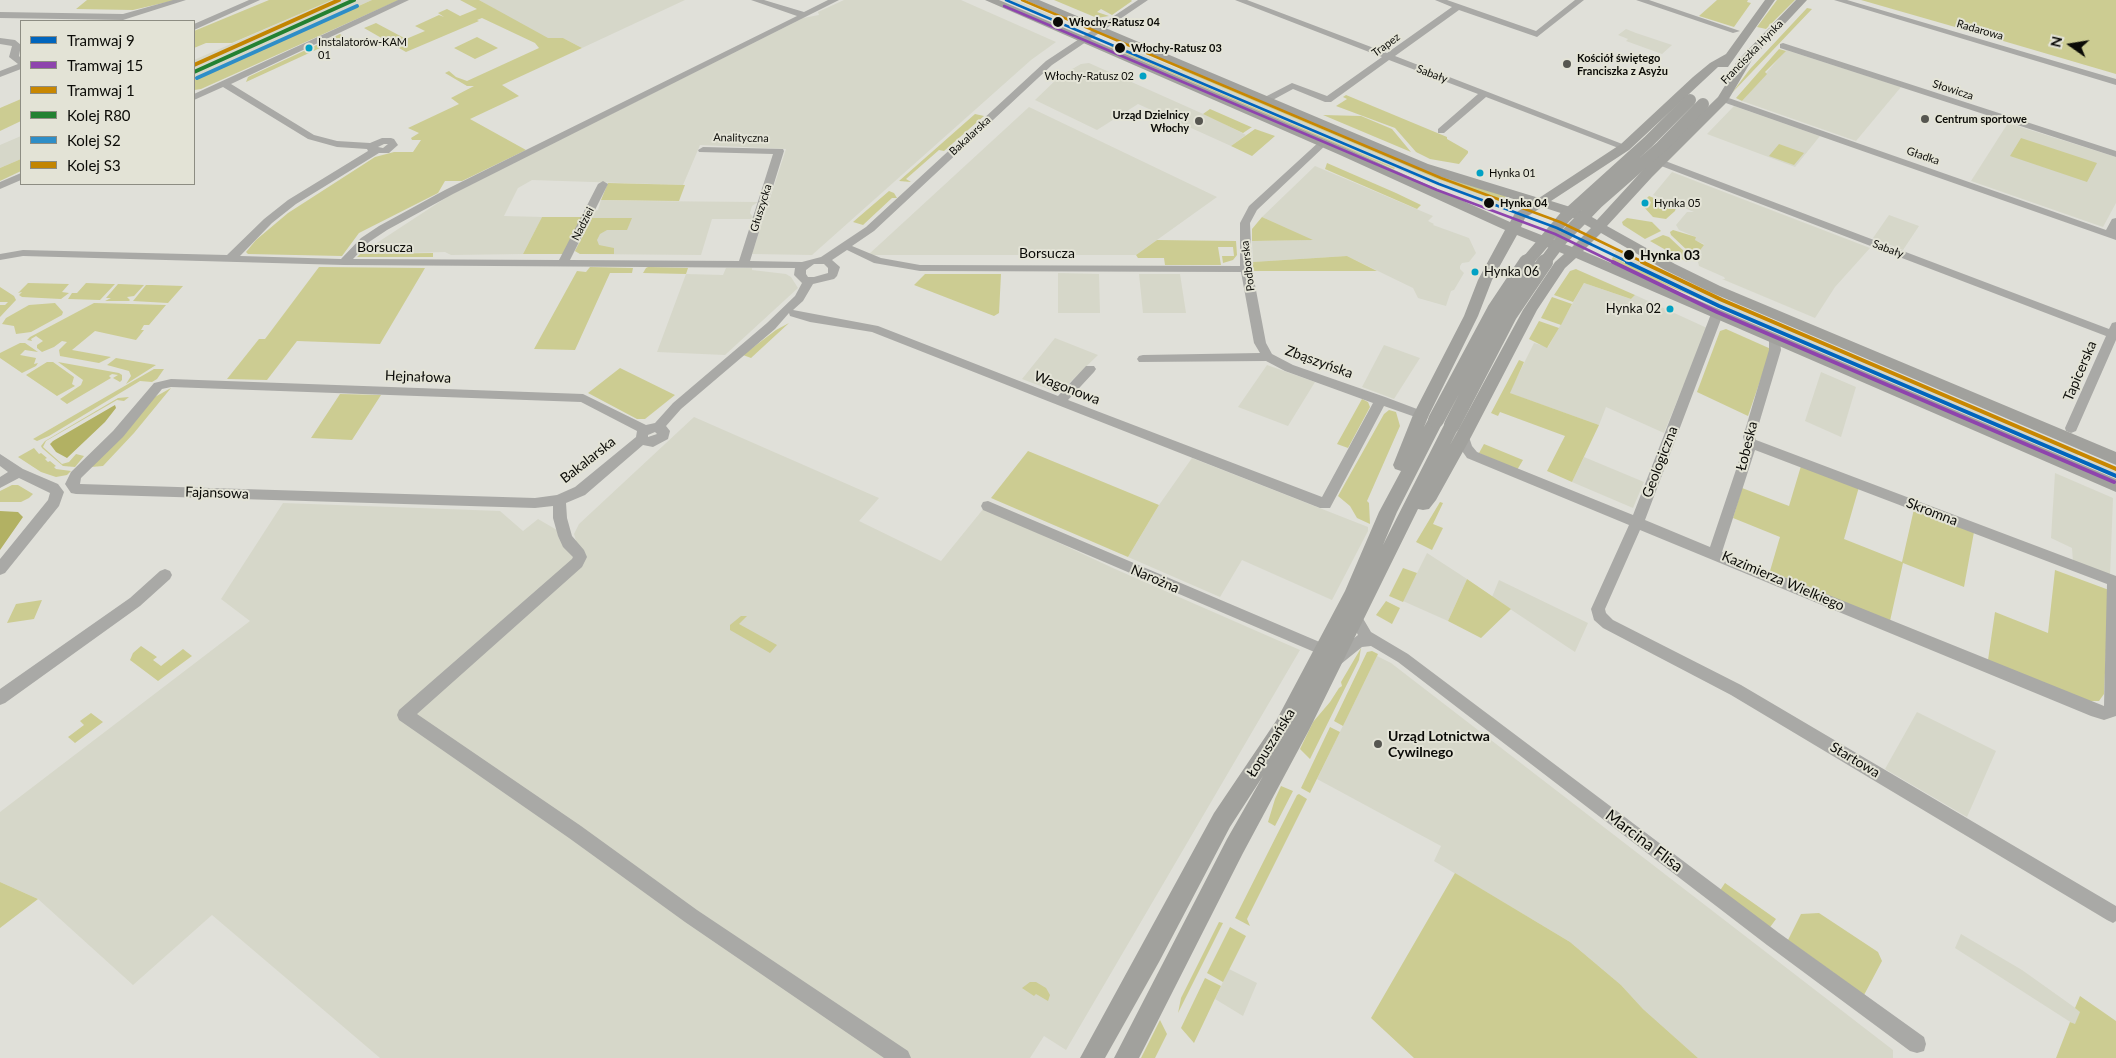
<!DOCTYPE html>
<meta charset="utf-8">
<style>
body{margin:0}
#map{position:relative;width:2116px;height:1058px;overflow:hidden;background:#e0e0d9;font-family:Lato,sans-serif}
canvas{display:block}
.legend{position:absolute;left:20px;top:20px;width:175px;height:165px;box-sizing:border-box;background:#e3e3d6;border:1px solid #8d8d83;margin:0;padding:6px 9px;list-style:none;font-size:15px;color:#0b0b07}
.legend li{display:flex;align-items:center;gap:10px;height:25px}
.legend b{width:25px;border:1px solid #8d8d83}
.north{position:absolute;left:2046px;top:20px;width:50px;height:50px;-webkit-text-stroke:4px #e3e3d6;paint-order:stroke;rotate:283deg;font-size:14px;font-weight:700;line-height:20px;text-align:center;color:#0b0b07}
.north::after{content:'';display:block;margin:auto;width:18px;height:22px;background:#0b0b07;clip-path:polygon(50% 0,100% 100%,50% 72%,0 100%)}
</style>
<div id="map">
<canvas width="2116" height="1058"></canvas>
<ul class="legend">
<li><b style="height:6px;background:#0065bd"></b>Tramwaj 9</li>
<li><b style="height:6px;background:#8e44ad"></b>Tramwaj 15</li>
<li><b style="height:6px;background:#c88701"></b>Tramwaj 1</li>
<li><b style="height:6px;background:#238132"></b>Kolej R80</li>
<li><b style="height:6px;background:#2e8ec7"></b>Kolej S2</li>
<li><b style="height:6px;background:#c28502"></b>Kolej S3</li>
</ul>
<div class="north">N</div>
</div>
<script>
const g = document.querySelector('canvas').getContext('2d');
g.lineJoin = 'round';
function fillPath(path, color) {
  g.fillStyle = color;
  g.fill(path, 'evenodd');
}
function shape(rows) {
  const path = new Path2D();
  for (const r of rows) {
    path.moveTo(r[0], r[1]);
    for (let i = 2; i < r.length; i += 2) path.lineTo(r[i], r[i + 1]);
  }
  return path;
}
function strokePath(path, color, width, dash) {
  g.strokeStyle = color;
  g.lineWidth = width;
  g.lineCap = dash ? 'butt' : 'round';
  g.setLineDash(dash || []);
  g.stroke(path);
}
function write(font, color, halo, rows, align = 'center') {
  g.font = font + ' Lato,sans-serif';
  g.lineWidth = 4;
  g.setLineDash([]);
  g.textBaseline = 'middle';
  g.strokeStyle = halo;
  g.fillStyle = color;
  for (const [text, x, y, turn = 0] of rows) {
    g.save();
    g.translate(x, y);
    g.rotate((+turn || 0) * Math.PI / 180);
    g.textAlign = isNaN(turn) ? turn : align;
    if (halo) g.strokeText(text, 0, 0);
    g.fillText(text, 0, 0);
    g.restore();
  }
}
const built = shape([
 [332,0,372,0,194,80,194,60],
 [479,0,685,0,582,48,563,38,547,40],
 [844,0,961,0,1056,42,1031,60,812,255,752,254,786,149,700,145,683,185,532,180,518,188,504,216,542,217,523,254,451,255,445,252,360,254,450,195,803,18,819,15,818,12],
 [1004,0,1016,0,1066,21,1060,24],
 [1626,29,1636,33,1672,45,1662,54,1626,41,1628,39,1618,35],
 [1117,43,1424,173,1501,202,1496,207,1418,178,1112,46],
 [1786,50,1901,87,1856,141,1742,101],
 [1089,63,1219,121,1246,135,1231,146,1138,104,1097,130,1035,100,1060,76,1081,64],
 [1734,106,1820,136,1795,167,1707,134],
 [1029,107,1217,197,1136,255,868,255],
 [2008,123,2116,157,2116,203,2103,227,1971,181],
 [21,136,21,159,0,168,0,145],
 [1315,166,1433,216,1428,221,1434,224,1433,225,1469,238,1476,253,1469,262,1462,263,1460,266,1460,269,1464,273,1454,290,1451,291,1446,306,1418,298,1413,288,1347,256,1253,262,1252,241,1311,240,1262,217],
 [1672,172,1870,248,1835,287,1815,318,1722,279,1725,279,1724,277,1699,266,1698,262,1702,254,1698,252,1704,244,1694,240,1696,237,1679,230,1676,225,1687,212,1694,212,1653,195],
 [601,200,639,201,758,202,752,206,750,213,753,217,752,219,712,219,701,255,580,254,575,251,595,211,598,210],
 [1889,215,1919,226,1903,250,1873,238],
 [1616,251,1705,293,2079,453,2076,460,1697,298,1613,257],
 [726,268,752,268,752,270,786,274,791,277,798,288,725,355,657,352,686,274,723,275],
 [1058,273,1099,274,1100,313,1058,313],
 [1139,274,1180,274,1186,313,1143,313],
 [1584,283,1631,299,1635,295,1707,328,1664,433,1606,407,1599,425,1509,393,1534,343,1548,347],
 [1055,338,1098,355,1059,393,1022,379],
 [1384,345,1420,358,1394,399,1362,387],
 [1267,365,1315,382,1288,426,1238,407],
 [1821,372,1856,387,1841,437,1805,421],
 [694,417,879,498,859,521,941,561,984,508,1115,569,1300,650,1066,1050,1044,1036,1030,1058,380,1058,212,915,133,985,38,899,0,882,0,812,250,621,221,599,283,503,500,511,523,531,538,519,576,541,574,534,579,524],
 [1584,457,1644,482,1633,508,1572,482],
 [2089,457,2116,468,2116,477,2086,464],
 [1192,458,1368,527,1368,531,1332,600,1242,560,1220,597,1128,557,1159,505],
 [2055,473,2113,498,2110,576,2073,562,2072,548,2051,538],
 [1427,553,1467,579,1448,621,1403,601],
 [1499,580,1588,623,1575,652,1492,597],
 [1377,656,1391,663,1893,1050,1893,1058,1698,1058,1643,1009,1621,985,1570,942,1434,861,1441,846,1317,779],
 [1917,712,1996,751,1967,817,1885,769],
 [1961,934,2022,970,2081,1012,2075,1025,1955,948],
 [1229,969,1257,983,1243,1016,1215,999]
]);
const green = shape([
 [87,0,176,0,133,10,76,9],
 [269,0,332,0,232,43,206,43,194,48,194,31],
 [372,0,399,0,201,89,194,90,194,80],
 [460,0,479,0,548,38,563,38,582,48,502,85,519,96,470,119,526,150,462,181,445,181,438,193,359,233,342,256,248,254,246,252,256,240,288,213,375,157,394,152,413,152,421,140,412,140,411,138,419,133,408,128,459,104,451,98,474,86,467,86,445,73,449,71,456,77,467,81,539,48,535,43,482,18,477,20,479,21,406,52,364,28,376,23,406,39,425,31,415,26,439,15,444,17,438,13,447,9,460,16,477,9],
 [1054,0,1131,0,1132,1,1112,15,1101,9,1097,12,1109,16,1097,18],
 [1717,0,1748,0,1747,2,1751,3,1734,27,1699,16],
 [1777,0,1795,0,1766,29,1757,27],
 [1861,0,2116,0,2116,74,1976,33],
 [1807,8,1812,9,1731,94,1750,69],
 [340,34,344,37,246,82,248,77],
 [477,37,498,48,475,59,454,48],
 [1111,46,1395,168,1394,169,1110,47],
 [1779,49,1786,51,1765,72,1767,74,1742,101,1736,98],
 [1183,69,1422,171,1506,196,1501,202,1435,178,1181,70],
 [1346,95,1447,137,1447,139,1468,151,1468,153,1459,164,1430,159,1416,152,1395,128,1336,106,1347,99,1343,97],
 [21,99,21,121,0,131,0,108],
 [1210,109,1251,127,1252,127,1243,133,1203,114],
 [975,114,984,116,944,151,939,150,906,179,911,182,899,181],
 [1323,115,1361,116,1392,129,1411,152],
 [1255,129,1275,136,1252,156,1231,146],
 [2021,138,2097,163,2087,182,2010,156],
 [1779,144,1804,153,1794,165,1769,156],
 [21,159,21,171,0,181,0,168],
 [1327,163,1396,193,1421,205,1417,209,1325,169],
 [608,183,685,185,679,201,601,200],
 [889,191,894,193,897,198,892,198,863,225,853,222],
 [1649,196,1673,206,1676,208,1675,211,1666,219,1653,217,1642,205,1646,207,1651,202,1645,200],
 [542,217,583,217,564,254,523,254],
 [1262,217,1313,240,1252,241,1252,229],
 [592,218,632,218,627,230,607,230,600,234,597,240,599,245,614,248,614,254,580,254,575,251],
 [1627,218,1652,222,1661,231,1645,239,1623,225,1622,222],
 [1673,230,1696,237,1695,240,1704,245,1697,254,1690,253,1671,235,1670,232],
 [1663,235,1669,237,1686,253,1687,262,1650,241],
 [1157,240,1236,241,1237,255,1233,260,1223,263,1222,256,1234,256,1233,247,1218,247,1221,265,1165,265,1164,258,1138,258,1136,255],
 [433,253,433,257,357,257,360,254],
 [1347,256,1377,271,1253,271,1253,262],
 [1613,257,1678,289,1719,307,1610,262],
 [319,267,425,268,380,344,297,341,267,380,227,379,259,339,265,339],
 [590,267,633,268,632,273,610,273,575,350,534,349,577,271,586,272],
 [648,267,688,268,686,274,643,273,646,268],
 [1576,269,1578,270,1635,295,1631,299,1584,283,1573,302,1554,295,1570,271],
 [925,274,1001,274,999,313,994,316,914,285],
 [28,283,69,284,62,292,69,293,61,299,22,297,19,295,22,292,18,293],
 [86,283,111,284,115,284,100,300,68,299,72,293,77,293],
 [118,284,144,285,134,296,127,297,130,300,129,301,105,301,111,298,106,298],
 [146,285,152,285,183,286,168,303,133,301],
 [0,287,14,296,16,300,0,317,0,305,5,305,8,302,0,302],
 [1552,297,1572,304,1561,325,1541,318],
 [55,303,63,312,62,315,31,332,16,334,14,326,2,324,6,318,29,305],
 [94,303,166,305,149,325,144,325,141,330,144,330,136,340,95,331,72,350,111,357,99,363,60,356,59,350,67,342,62,341,54,347,42,352,37,348,37,345,43,341,36,336,31,339,32,341,27,340,30,337],
 [1539,321,1559,328,1547,348,1529,339],
 [789,323,751,358,743,355,776,330],
 [1726,329,1771,349,1748,416,1697,392,1720,331],
 [20,343,25,343,38,352,25,350,20,355,36,358,34,364,38,363,36,366,22,373,0,358,0,353],
 [116,358,156,365,126,384,131,376,129,371,107,365],
 [1519,360,1524,362,1510,393,1599,425,1572,482,1547,471,1565,436,1500,412,1498,416,1491,413],
 [47,362,53,362,74,377,72,384,75,386,57,396,26,375],
 [58,362,119,373,122,375,122,380,120,382,113,378,118,375,112,374,109,376,111,378,67,404,60,399,81,385,83,380],
 [620,368,675,395,645,419,637,419,588,393],
 [154,369,164,369,157,379,152,382,140,381,49,436,37,441,33,439],
 [171,388,134,433,103,466,91,467,153,398],
 [340,394,381,395,352,440,311,438],
 [129,397,124,401,117,400,46,441,43,447,62,464,69,462,76,454,84,456,75,467,63,466,42,448,41,446,45,441,118,398],
 [1362,399,1368,402,1370,407,1348,448,1337,444],
 [1389,410,1396,412,1400,426,1367,501,1369,503,1370,524,1357,518,1350,506,1338,496,1384,414],
 [1484,444,1523,460,1517,470,1479,453],
 [34,448,39,454,41,453,47,458,45,459,48,462,50,461,56,466,54,467,56,469,71,471,67,475,56,477,41,472,18,457],
 [1028,451,1159,505,1128,557,991,498],
 [1801,466,1859,487,1844,539,1902,562,1914,509,1974,532,1964,587,1903,563,1890,621,1770,571,1780,537,1733,518,1742,488,1789,506],
 [12,485,18,485,33,494,29,498,21,502,0,502,0,491],
 [1440,502,1443,503,1433,524,1443,528,1432,550,1416,542],
 [1403,568,1417,573,1403,602,1389,596],
 [2055,570,2109,590,2104,694,2099,701,2086,701,1988,660,1995,612,2048,633],
 [1467,579,1511,609,1481,638,1448,621],
 [42,600,34,619,7,623,16,604],
 [1386,601,1400,608,1392,624,1376,615],
 [741,616,747,616,739,624,777,645,770,653,730,630,730,625],
 [141,646,157,657,153,660,161,666,183,649,192,656,158,681,130,660,133,653],
 [1361,648,1359,660,1310,759,1300,749,1313,722,1330,702,1339,688,1342,686,1341,682],
 [1372,651,1378,654,1343,726,1334,721,1367,652],
 [91,713,103,722,75,743,68,737,84,725,80,721],
 [1330,727,1340,732,1310,793,1301,788],
 [1281,786,1293,791,1275,826,1268,822,1275,799],
 [1299,794,1307,799,1247,919,1250,926,1235,918,1297,795],
 [1455,873,1570,942,1621,985,1643,1009,1698,1058,1414,1058,1371,1018],
 [0,882,38,899,0,928],
 [1725,883,1776,919,1768,930,1721,896,1721,889],
 [1819,913,1878,952,1882,961,1864,995,1788,940,1801,914],
 [1219,922,1223,923,1178,1013,1181,998],
 [1230,927,1246,936,1223,982,1207,973],
 [1205,978,1221,986,1194,1043,1181,1028],
 [1030,982,1036,982,1046,988,1050,995,1048,1001,1036,994,1034,996,1022,988],
 [2080,996,2116,1021,2116,1058,2056,1058,2070,1022,2075,1024,2080,1012,2075,1008],
 [1160,1020,1167,1034,1155,1058,1141,1058]
]);
const water = shape([
 [115,405,116,408,105,422,67,458,56,452,50,444,53,441],
 [0,511,18,512,23,517,0,550]
]);
const minor = shape([
 [173,0,186,0,123,20,0,18,0,12,123,14,173,0],
 [249,0,260,0,194,30,194,24,249,0],
 [398,0,409,0,231,84,314,135,337,141,370,143,382,138,391,138,394,139,398,145,389,153,379,153,296,204,272,223,240,256,341,259,361,238,379,226,445,190,797,16,751,0,764,0,804,12,828,0,839,0,453,194,387,230,369,242,353,259,559,260,598,184,603,181,608,184,570,260,739,261,773,154,699,152,698,150,703,147,783,149,784,151,750,261,802,262,821,257,866,227,1046,61,1138,0,1148,0,1052,65,874,231,852,246,881,258,920,265,1240,266,1240,223,1249,206,1320,141,1326,141,1328,143,1257,210,1250,223,1252,269,1266,343,1272,354,1293,365,1385,397,1425,412,1427,415,1425,418,1421,419,1384,406,1330,508,1320,508,872,332,810,322,790,316,789,313,775,329,681,409,666,426,670,431,668,439,653,447,643,445,585,495,566,503,567,518,572,536,584,550,587,557,582,567,417,714,581,826,697,910,908,1051,911,1058,884,1058,685,922,569,838,399,720,397,715,399,710,572,559,573,557,563,547,558,536,553,518,553,506,535,508,76,494,71,493,65,484,71,472,113,431,154,383,171,379,583,394,646,425,655,423,673,403,767,323,795,296,802,283,794,275,795,268,344,265,23,256,0,260,0,254,23,250,227,255,264,219,288,200,368,151,367,149,337,147,308,139,223,87,194,100,194,94,398,0],
 [384,144,388,144,383,148,378,147,384,144],
 [847,250,874,263,920,271,1241,272,1254,343,1260,353,1143,355,1139,356,1137,359,1139,362,1266,361,1285,371,1373,403,1322,497,1068,400,1094,372,1096,369,1094,366,1086,366,1058,396,878,326,793,310,803,301,813,284,834,279,837,276,840,267,832,260,847,250],
 [814,264,824,264,828,268,828,273,814,277,808,277,806,274,806,270,814,264],
 [171,387,581,402,637,431,636,437,575,487,557,495,535,498,80,484,81,478,123,437,162,389,171,387],
 [655,432,657,434,648,437,648,435,655,432],
 [1235,0,1247,0,1387,53,1452,7,1435,0,1447,0,1536,31,1575,0,1584,0,1537,37,1459,10,1395,56,1630,147,1629,149,1621,149,1486,97,1444,133,1438,133,1438,129,1478,94,1389,60,1331,102,1325,102,1293,89,1269,102,1263,102,1263,98,1292,83,1327,96,1382,57,1235,0],
 [1636,0,1649,0,1740,31,1733,33,1636,0],
 [1834,0,1847,0,2116,79,2116,85,1834,0],
 [0,38,15,40,21,45,19,56,21,58,21,69,0,77,0,71,18,64,9,57,12,46,0,44,0,38],
 [1783,43,2116,151,2116,157,1780,48,1780,44,1783,43],
 [1723,96,2106,230,2112,219,2116,218,2116,240,1720,101,1718,99,1723,96],
 [1660,159,2109,329,2112,323,2116,322,2116,340,2076,431,2071,433,2066,431,2065,428,2106,336,1656,164,1655,162,1660,159],
 [21,173,21,180,0,189,0,182,21,173],
 [1717,310,1723,314,1645,520,1710,547,1745,443,1743,437,1769,350,1769,338,1771,335,1779,335,1781,350,1755,437,1756,440,2116,576,2116,716,2104,720,2091,716,1640,530,1605,609,1606,613,1613,620,1741,685,2116,906,2116,921,2113,923,2107,920,1731,695,1603,628,1594,620,1591,609,1629,525,1467,458,1460,448,1457,437,1458,434,1463,432,1468,434,1472,446,1477,452,1633,515,1711,314,1717,310],
 [1755,450,2107,584,2104,706,1722,552,1755,450],
 [0,454,23,469,58,484,64,492,59,506,5,573,0,575,0,559,48,500,50,493,19,478,0,488,0,477,8,472,0,466,0,454],
 [988,501,1329,646,1331,650,1329,654,1324,656,1319,654,983,510,981,506,983,502,988,501],
 [165,569,170,571,172,575,170,579,140,606,5,703,0,705,0,689,130,598,160,571,165,569],
 [1356,613,1361,615,1371,632,1408,654,1779,933,1924,1037,1926,1044,1924,1051,1917,1053,1910,1051,1767,945,1398,662,1371,646,1362,647,1341,664,1336,666,1331,664,1328,660,1331,656,1358,635,1349,619,1351,615,1356,613]
]);
const major = shape([
 [985,0,999,0,1348,149,1510,222,1515,213,1530,204,1418,170,1025,0,1039,0,1428,164,1539,198,1621,144,1693,77,1710,63,1726,54,1765,0,1775,0,1728,67,1718,67,1629,150,1551,201,1580,210,1597,220,1642,171,1718,97,1737,66,1735,64,1745,53,1796,0,1807,0,1753,58,1727,102,1652,177,1607,226,1675,264,1720,286,2116,452,2116,465,1710,292,1665,270,1601,233,1583,251,2116,479,2116,492,1576,258,1565,268,1537,310,1471,437,1436,500,1429,509,1423,510,1418,509,1309,730,1243,853,1139,1058,1114,1058,1227,839,1263,776,1230,827,1159,962,1105,1058,1080,1058,1214,813,1276,721,1345,591,1379,512,1401,471,1395,469,1393,465,1413,415,1464,316,1478,280,1505,230,1340,155,985,0],
 [1542,207,1570,216,1591,228,1572,247,1521,227,1525,218,1542,207],
 [1517,235,1564,254,1555,262,1523,310,1450,445,1460,425,1458,421,1452,419,1446,421,1383,545,1397,512,1444,420,1442,416,1436,414,1430,416,1424,427,1429,415,1478,316,1492,280,1517,235]
]);
const majorBridgeFar1 = shape([
 [1526,263,1565,217,1648,142,1690,100],
 [1544,263,1562,239,1597,203,1661,147,1703,104]
]);
const majorBridge = shape([
 [1436,420,1495,310,1527,262],
 [1452,425,1509,315,1545,262]
]);
const rail1 = shape([
 [194,72,354,0]
]);
const rail2 = shape([
 [197,78,357,6]
]);
const rail3 = shape([
 [194,65,339,0]
]);
const tram1Far1 = shape([
 [1006,0,1439,184,1557,228,1630,263]
]);
const tram1 = shape([
 [1627,262,1719,306,2116,476]
]);
const tram2Far1 = shape([
 [1004,6,1437,190,1555,234,1615,263]
]);
const tram2 = shape([
 [1613,262,1717,312,2114,482]
]);
const tram3Far1 = shape([
 [1022,0,1441,178,1560,222,1645,263]
]);
const tram3 = shape([
 [1642,262,1722,300,2116,469]
]);
const markers = [
 [1058,22,6,"#0b0b07"],
 [309,48,4.5,"#01a1c4"],
 [1120,48,6,"#0b0b07"],
 [1567,64,5,"#565650"],
 [1143,76,4.5,"#01a1c4"],
 [1925,119,5,"#565650"],
 [1199,121,5,"#565650"],
 [1480,173,4.5,"#01a1c4"],
 [1489,203,6,"#0b0b07"],
 [1645,203,4.5,"#01a1c4"],
 [1629,255,6,"#0b0b07"],
 [1475,272,4.5,"#01a1c4"],
 [1670,309,4.5,"#01a1c4"],
 [1378,744,5,"#565650"]
];
const farStopnames = [
 ["Włochy-Ratusz 04",1069,22],
 ["Włochy-Ratusz 03",1131,48],
 ["Hynka 04",1500,203]
];
const farStreetnames = [
 ["Radarowa",1980,30,16],
 ["Trapez",1386,45,-36],
 ["Franciszka Hynka",1752,52,-46],
 ["Sabały",1432,74,21],
 ["Słowicza",1953,90,18],
 ["Bakalarska",970,136,-43],
 ["Analityczna",741,138,1],
 ["Gładka",1923,156,19],
 ["Głuszycka",761,208,-73],
 ["Nadziei",583,224,-63],
 ["Sabały",1888,249,21],
 ["Podborska",1248,266,-97]
];
const farBusnames = [
 ["Instalatorów-KAM",318,42],
 ["01",318,55],
 ["Włochy-Ratusz 02",1134,76,"right"],
 ["Hynka 01",1489,173],
 ["Hynka 05",1654,203]
];
const farPoinames = [
 ["Kościół świętego",1577,58],
 ["Franciszka z Asyżu",1577,71],
 ["Urząd Dzielnicy",1189,115,"right"],
 ["Włochy",1189,128,"right"],
 ["Centrum sportowe",1935,119]
];
const busNames = [
 ["Hynka 06",1484,272],
 ["Hynka 02",1661,309,"right"]
];
const streetNames = [
 ["Borsucza",385,247],
 ["Borsucza",1047,253],
 ["Zbąszyńska",1319,362,20],
 ["Tapicerska",2080,371,-67],
 ["Hejnałowa",418,377,2],
 ["Wagonowa",1067,388,21],
 ["Łobeska",1747,446,-76],
 ["Bakalarska",588,460,-38],
 ["Geologiczna",1660,462,-69],
 ["Fajansowa",217,493,2],
 ["Skromna",1932,512,21],
 ["Narożna",1155,579,23],
 ["Kazimierza Wielkiego",1783,581,23],
 ["Łopuszańska",1271,743,-58],
 ["Startowa",1855,760,31]
];
const stopNames = [
 ["Hynka 03",1640,255]
];
const poiNames = [
 ["Urząd Lotnictwa",1388,736],
 ["Cywilnego",1388,752]
];
const nearStreetnames = [
 ["Marcina Flisa",1644,841,37]
];
fillPath(built, '#d6d7c9');
fillPath(green, '#cccc92');
fillPath(water, '#b2b163');
fillPath(minor, '#a9a9a6');
fillPath(major, '#a1a19d');
strokePath(majorBridgeFar1, '#a1a19d', 12);
strokePath(majorBridge, '#a1a19d', 16);
strokePath(rail1, '#238132', 4);
strokePath(rail2, '#2e8ec7', 4);
strokePath(rail3, '#c28502', 4);
strokePath(tram1Far1, '#0065bd', 2.5);
strokePath(tram1, '#0065bd', 4);
strokePath(tram2Far1, '#8e44ad', 2.5);
strokePath(tram2, '#8e44ad', 4);
strokePath(tram3Far1, '#c88701', 2.5);
strokePath(tram3, '#c88701', 4);
for (const [x, y, r, color] of markers) {
  const dot = new Path2D();
  dot.arc(x, y, r, 0, 2 * Math.PI);
  g.fillStyle = color;
  g.fill(dot);
  strokePath(dot, '#e3e3d6', 2);
}
write('bold 11px', '#0b0b07', '#e3e3d6', farStopnames, 'left');
write('11px', '#0b0b07', '#e3e3d6', farStreetnames);
write('11px', '#0b0b07', '#e3e3d6', farBusnames, 'left');
write('bold 11px', '#0b0b07', '#e3e3d6', farPoinames, 'left');
write('13px', '#0b0b07', '#e3e3d6', busNames, 'left');
write('14px', '#0b0b07', '#e3e3d6', streetNames);
write('bold 14px', '#0b0b07', '#e3e3d6', stopNames, 'left');
write('bold 14px', '#0b0b07', '#e3e3d6', poiNames, 'left');
write('16px', '#0b0b07', '#e3e3d6', nearStreetnames);
</script>
